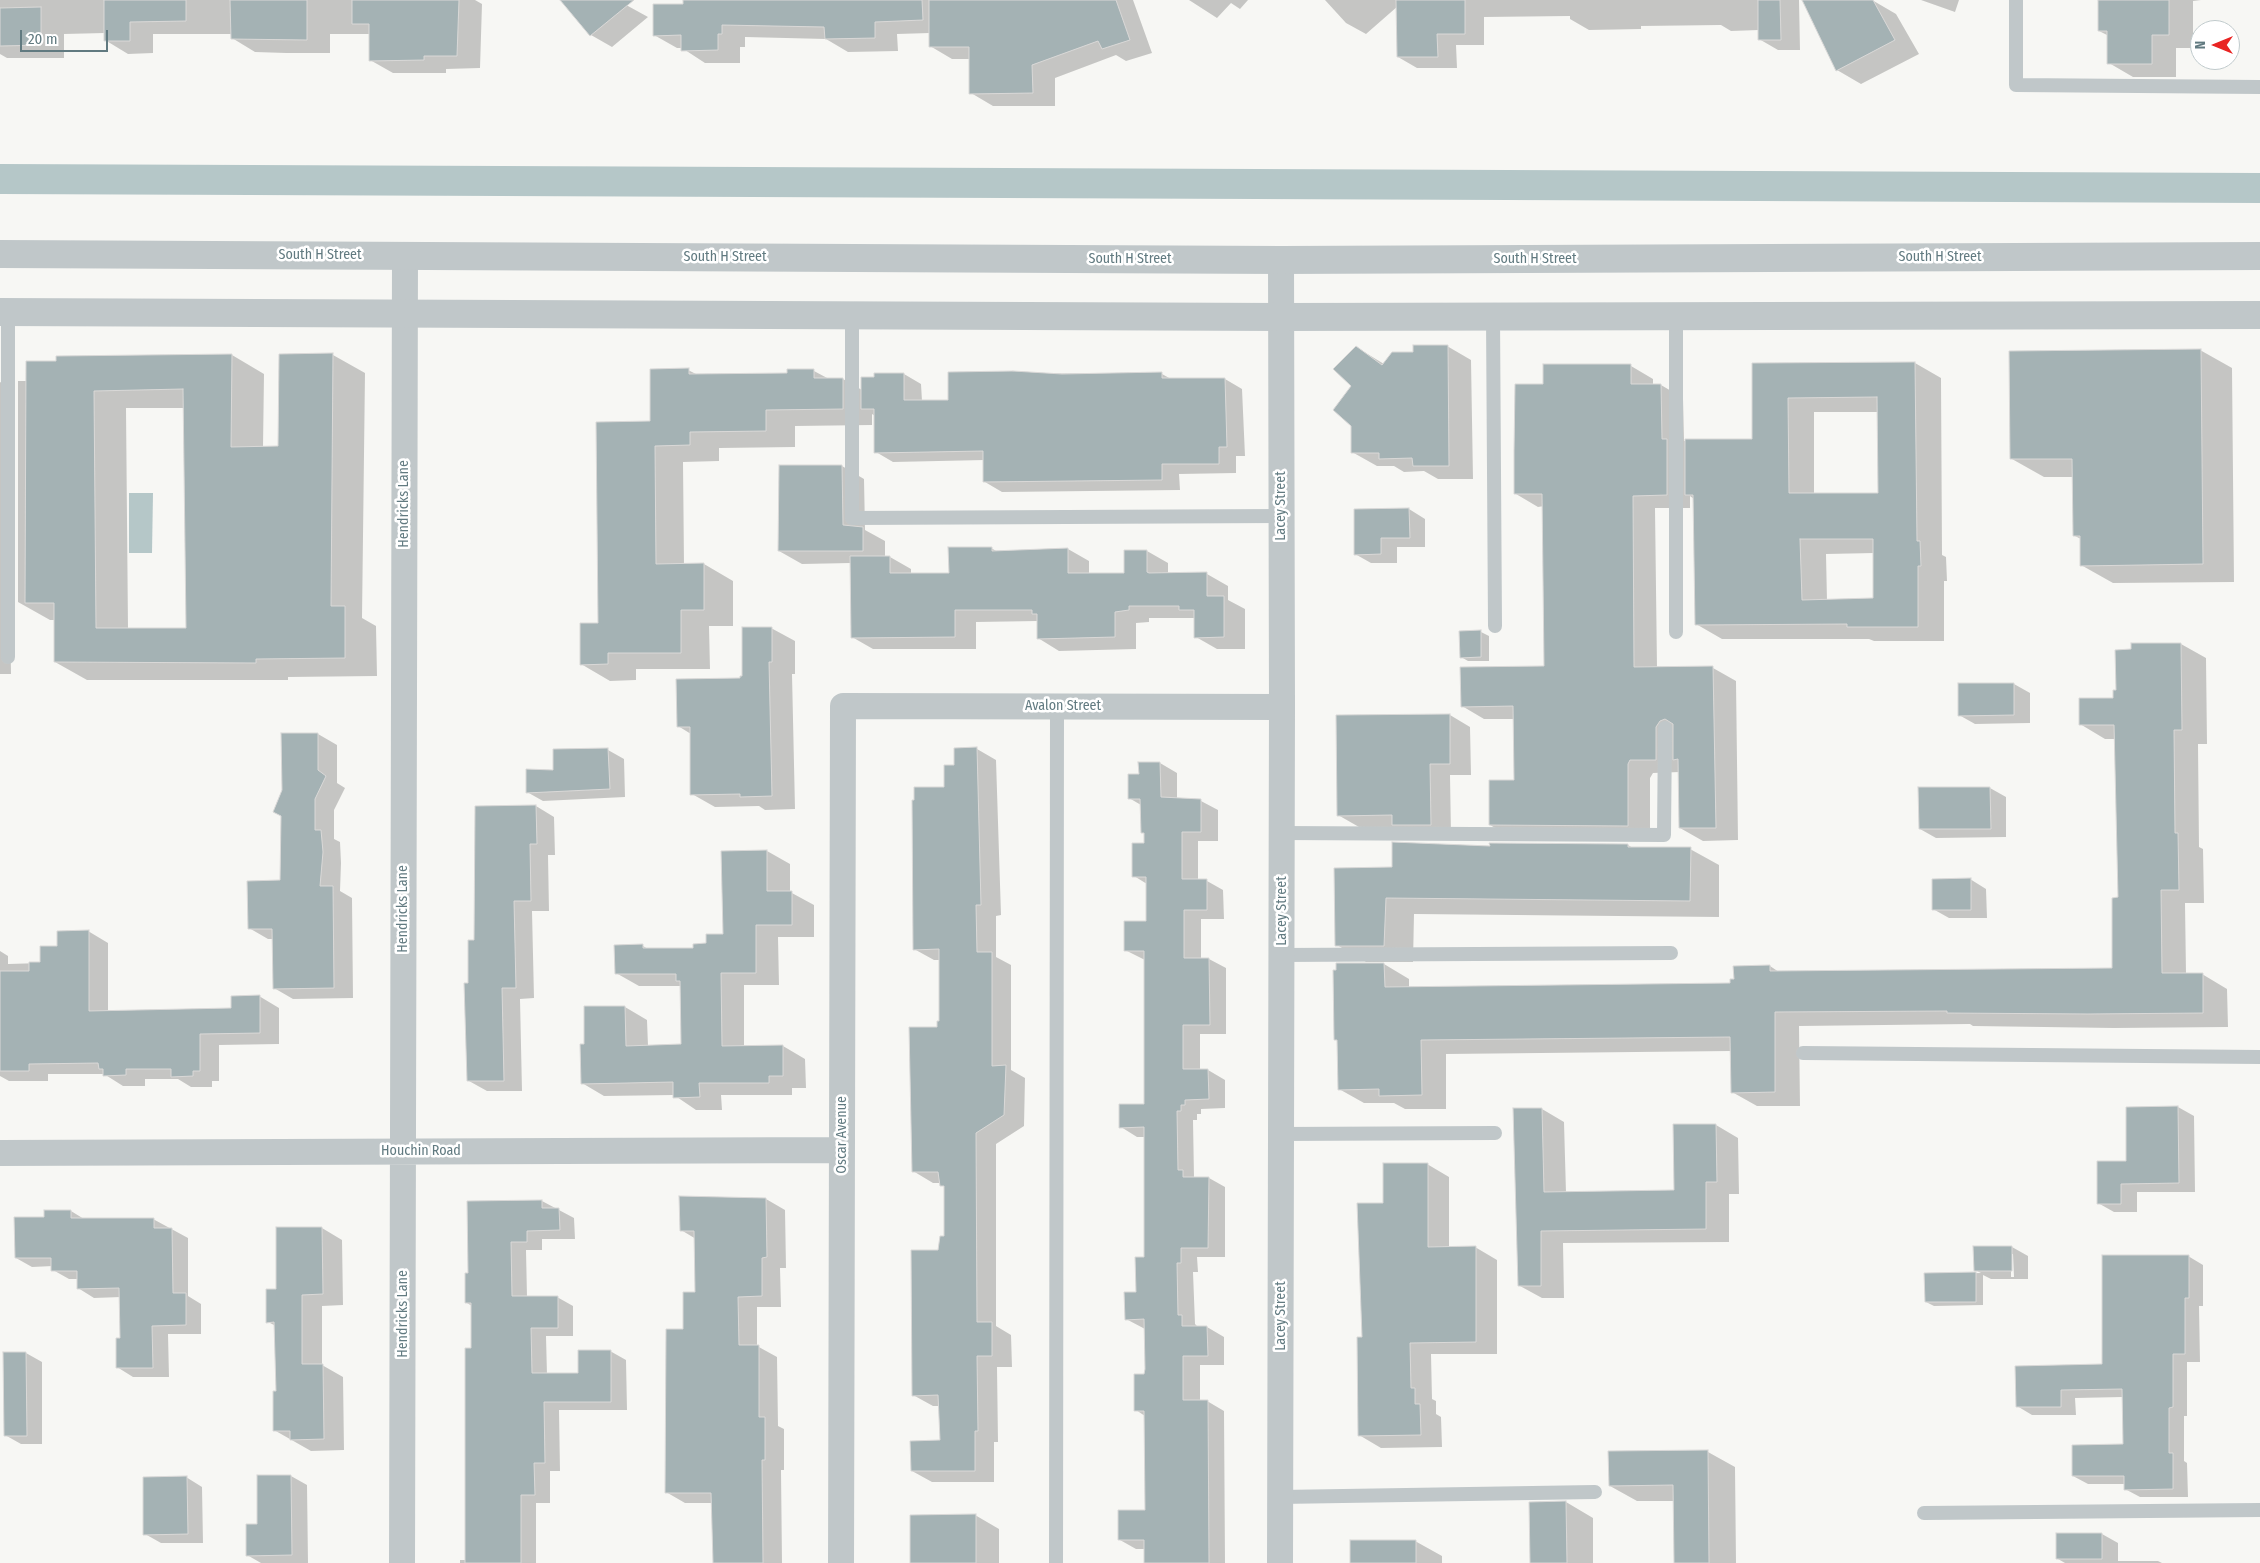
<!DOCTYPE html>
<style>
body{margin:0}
#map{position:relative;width:2260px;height:1563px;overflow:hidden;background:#f7f7f4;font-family:"Fira Sans Condensed",sans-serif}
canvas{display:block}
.north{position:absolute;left:2190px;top:20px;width:50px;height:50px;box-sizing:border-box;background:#fff;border:1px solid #c0cacc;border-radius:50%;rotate:270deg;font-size:14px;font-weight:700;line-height:20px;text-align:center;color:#617a80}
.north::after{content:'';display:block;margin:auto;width:18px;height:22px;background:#e92422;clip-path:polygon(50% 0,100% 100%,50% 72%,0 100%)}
.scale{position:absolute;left:20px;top:30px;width:88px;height:22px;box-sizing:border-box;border:2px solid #617a80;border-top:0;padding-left:6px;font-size:15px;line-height:18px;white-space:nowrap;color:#617a80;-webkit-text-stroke:4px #fff;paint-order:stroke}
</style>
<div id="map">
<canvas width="2260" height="1563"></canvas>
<div class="north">N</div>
<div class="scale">20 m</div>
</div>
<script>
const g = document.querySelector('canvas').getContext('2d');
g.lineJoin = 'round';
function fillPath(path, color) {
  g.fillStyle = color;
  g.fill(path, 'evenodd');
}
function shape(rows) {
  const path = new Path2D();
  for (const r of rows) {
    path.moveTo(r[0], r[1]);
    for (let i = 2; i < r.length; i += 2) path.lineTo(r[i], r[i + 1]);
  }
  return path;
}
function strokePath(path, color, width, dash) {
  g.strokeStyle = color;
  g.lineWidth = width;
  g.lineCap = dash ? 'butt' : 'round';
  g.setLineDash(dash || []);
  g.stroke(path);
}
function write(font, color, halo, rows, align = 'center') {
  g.font = font + ' "Fira Sans Condensed",sans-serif';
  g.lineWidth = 5;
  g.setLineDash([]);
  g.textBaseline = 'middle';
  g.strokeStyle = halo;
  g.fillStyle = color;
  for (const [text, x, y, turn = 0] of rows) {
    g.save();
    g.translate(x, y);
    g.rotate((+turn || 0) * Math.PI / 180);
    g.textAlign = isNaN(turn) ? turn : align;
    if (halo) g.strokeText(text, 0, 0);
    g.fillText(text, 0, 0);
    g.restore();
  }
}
const water = shape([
 [129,493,153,493,152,553,129,553]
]);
const shadow = shape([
 [0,0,475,0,482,4,480,68,446,69,446,73,393,73,370,60,370,34,330,34,330,53,286,53,255,52,232,38,232,34,153,34,153,53,128,54,105,40,105,33,64,34,64,58,7,58,0,54],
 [562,0,631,0,622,6,628,6,648,17,612,47,591,35],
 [684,0,1133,0,1152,53,1126,61,1116,55,1055,78,1055,106,993,106,971,93,971,59,952,59,930,46,930,33,897,34,898,51,848,52,826,39,745,37,745,47,740,47,740,63,705,63,682,48,677,48,654,35,684,5],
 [1189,0,1248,0,1240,9,1231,3,1217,18],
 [1325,0,1799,0,1800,50,1778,50,1759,39,1759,30,1731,31,1721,25,1641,26,1641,29,1589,30,1570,19,1570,16,1484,17,1484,45,1456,45,1457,68,1417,68,1398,57,1398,6,1366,34,1346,23],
 [1804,0,1872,0,1896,14,1919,54,1861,84,1837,70],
 [1921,0,1959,0,1955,12],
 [2099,0,2201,0,2193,1,2193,48,2176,48,2176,77,2133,77,2109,63,2109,36,2099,31],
 [1447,346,1471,360,1473,479,1438,479,1424,471,1404,472,1394,466,1377,466,1352,452,1352,385,1356,347,1384,364,1414,353],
 [2200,350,2232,368,2234,582,2113,583,2081,565,2081,539,2075,536,2074,477,2044,477,2012,459],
 [232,355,264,374,263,448,280,447,333,355,365,373,362,618,376,626,377,676,288,677,288,680,87,680,55,662,56,620,50,620,18,602,18,381,27,381,57,362],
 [126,408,185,408,187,629,128,629],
 [1915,363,1941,378,1942,555,1946,557,1947,581,1944,581,1944,641,1874,641,1869,639,1722,639,1696,624,1694,499,1690,496,1690,508,1655,508,1657,668,1713,668,1736,681,1738,840,1703,841,1680,828,1680,772,1653,773,1650,778,1650,838,1513,838,1490,825,1515,781,1514,719,1484,719,1462,706,1545,667,1544,506,1538,507,1516,494,1544,385,1631,366,1653,379,1653,385,1661,385,1683,398,1684,441,1753,441,1753,365],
 [1814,412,1878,412,1879,494,1814,494],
 [1875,553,1875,600,1827,601,1826,554],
 [688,370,698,375,788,375,788,371,814,371,829,379,843,379,862,390,904,374,921,384,922,401,950,401,949,373,1162,374,1171,379,1225,379,1242,389,1245,456,1236,456,1236,473,1179,474,1180,490,1002,492,985,482,985,460,893,462,876,452,875,416,872,414,872,425,795,426,795,447,719,448,719,461,683,462,684,565,704,564,733,581,733,626,709,626,710,669,636,669,636,680,610,681,581,664,599,624,652,422],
 [0,382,15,390,15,611,11,611,10,619,11,674,0,674],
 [842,466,864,479,865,530,885,541,885,557,890,557,911,569,911,574,950,574,991,548,998,552,1068,549,1089,561,1089,574,1125,574,1147,551,1168,563,1168,574,1207,574,1228,586,1228,600,1245,609,1245,649,1217,649,1196,637,1195,618,1149,618,1149,622,1136,623,1136,649,1059,651,1038,638,1038,621,976,622,976,649,873,649,852,637,851,563,802,564,779,551],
 [1409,509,1425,519,1425,547,1397,547,1397,563,1371,563,1355,554],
 [771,628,795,641,795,674,792,674,795,809,765,810,759,806,715,807,692,794,691,734,678,726,741,680],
 [1460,632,1481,632,1489,636,1489,661,1468,661,1461,657],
 [2132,644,2181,644,2206,658,2207,744,2198,744,2199,847,2203,849,2204,903,2185,903,2186,974,2202,974,2227,989,2228,1027,2114,1028,1973,1026,1970,1024,1799,1026,1800,1106,1757,1106,1732,1092,1732,1051,1446,1054,1446,1109,1405,1109,1394,1103,1364,1103,1339,1089,1338,1041,1335,1039,1337,965,1384,964,1409,979,1409,988,1731,985,1770,966,1779,972,2113,969,2120,899,2116,739,2105,739,2080,724,2114,699,2132,651],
 [2014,684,2030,693,2030,723,1975,724,1959,715],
 [1450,715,1470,727,1471,775,1450,775,1451,836,1359,827,1338,815],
 [318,734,337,745,337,783,345,788,334,810,334,839,340,842,341,863,340,891,352,898,353,998,293,999,274,988,273,939,268,939,249,928,282,881],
 [977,749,996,760,1001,915,996,916,996,957,1011,965,1011,1070,1025,1078,1024,1126,996,1144,996,1326,1011,1335,1012,1367,997,1367,998,1442,994,1442,994,1482,932,1482,912,1471,941,1442,940,1406,933,1406,913,1395,939,1251,945,1237,945,1187,941,1183,933,1183,913,1171,940,1023,940,960,934,960,914,949,945,788,955,766],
 [608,750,624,759,625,797,543,801,527,792,555,771],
 [1160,763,1177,773,1177,799,1201,801,1218,810,1218,841,1198,841,1198,881,1207,881,1223,890,1224,919,1201,919,1201,959,1209,959,1226,968,1226,1034,1200,1034,1200,1070,1208,1070,1225,1080,1225,1108,1201,1109,1201,1114,1197,1114,1197,1120,1193,1120,1194,1178,1209,1178,1225,1187,1225,1257,1197,1257,1198,1272,1193,1272,1195,1324,1198,1327,1207,1327,1224,1337,1224,1365,1200,1365,1200,1401,1207,1401,1224,1411,1225,1563,1145,1563,1145,1549,1136,1549,1120,1540,1146,1511,1145,1416,1136,1410,1146,1369,1145,1329,1126,1319,1137,1293,1145,1258,1145,1137,1137,1137,1121,1127,1146,1105,1145,960,1125,950,1147,922,1147,884,1134,876,1145,844,1145,834,1142,832,1141,805,1129,798,1140,775,1140,764],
 [1990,788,2006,797,2006,837,1936,838,1920,829],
 [536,806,554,817,555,855,548,855,549,911,532,911,534,998,520,999,522,1091,487,1091,469,1081,470,984,475,941],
 [1628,845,1633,848,1690,849,1719,865,1719,917,1414,914,1413,962,1366,962,1337,945,1393,868,1491,847],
 [767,851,790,864,790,892,814,905,814,937,778,937,779,985,744,985,744,1047,783,1046,805,1059,806,1088,792,1088,792,1095,721,1095,722,1110,696,1110,674,1095,604,1096,582,1083,586,1045,625,1007,647,1020,648,1046,683,1045,682,986,639,986,616,973,643,946,648,949,695,949,724,935,723,852],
 [1970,879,1986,889,1987,918,1949,918,1933,909],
 [88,931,108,943,108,1012,232,1009,259,996,279,1008,279,1044,219,1045,219,1081,212,1081,212,1087,191,1087,178,1079,145,1079,145,1086,123,1086,104,1074,48,1074,48,1081,9,1081,0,1076,0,951,8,956,8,964,42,963,58,947],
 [2178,1107,2194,1116,2195,1192,2137,1192,2137,1212,2114,1212,2098,1203,2127,1162,2127,1108],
 [1515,1109,1542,1109,1564,1122,1566,1193,1675,1192,1716,1125,1738,1138,1739,1194,1729,1194,1729,1242,1563,1243,1564,1298,1542,1298,1520,1286],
 [1427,1164,1449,1177,1449,1248,1475,1247,1497,1260,1497,1354,1431,1354,1432,1399,1436,1401,1436,1414,1441,1417,1442,1447,1381,1448,1359,1435,1364,1338,1384,1204],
 [681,1197,766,1199,785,1210,786,1268,780,1268,781,1307,757,1307,757,1346,777,1357,778,1426,784,1429,784,1470,781,1470,782,1563,714,1563,712,1503,685,1503,666,1492,684,1331,697,1293,696,1239,681,1230],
 [542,1201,574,1218,575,1239,542,1239,542,1250,526,1250,527,1297,557,1297,573,1306,573,1336,546,1336,547,1375,579,1375,610,1351,626,1360,627,1410,559,1410,560,1471,550,1471,550,1503,536,1503,536,1563,460,1563,460,1560,467,1560,472,1349,472,1306,467,1303,469,1274],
 [71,1211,84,1219,153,1219,188,1238,188,1296,201,1304,201,1334,168,1334,169,1377,133,1377,117,1367,121,1340,121,1297,94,1298,78,1288,78,1279,69,1279,53,1270,53,1266,32,1267,16,1258,45,1218],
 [322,1228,342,1240,343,1305,322,1306,322,1365,343,1377,344,1450,311,1451,274,1430,277,1392,276,1326,268,1322,277,1290],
 [2012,1247,2028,1256,2028,1279,1991,1279,1983,1275,1983,1305,1934,1306,1926,1302,1926,1274,1981,1273,1975,1270],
 [2011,1254,2013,1254,2014,1277,2011,1277],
 [2188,1256,2203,1265,2203,1306,2199,1306,2200,1362,2187,1362,2187,1416,2184,1416,2184,1461,2187,1463,2188,1497,2140,1497,2125,1489,2125,1484,2088,1484,2073,1476,2124,1446,2123,1397,2075,1398,2076,1415,2032,1415,2017,1406,2103,1365],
 [26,1353,42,1362,42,1444,21,1444,5,1435],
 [1609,1452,1708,1452,1735,1467,1736,1563,1676,1563,1675,1501,1637,1501,1610,1486],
 [291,1476,307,1485,308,1563,261,1563,247,1555,258,1526],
 [186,1477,202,1487,203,1543,161,1543,145,1534],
 [1566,1502,1593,1518,1593,1563,1531,1563],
 [975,1515,999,1529,999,1563,912,1563],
 [2102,1534,2118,1543,2118,1561,2158,1561,2162,1563,2065,1563,2058,1559],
 [1415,1541,1442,1556,1442,1563,1351,1563]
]);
const canal = shape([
 [0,179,2260,188]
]);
const building = shape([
 [104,0,186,0,186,21,130,22,130,41,104,41,104,0],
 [230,0,307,0,307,40,231,39,230,0],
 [352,0,459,0,457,56,424,56,424,60,369,61,369,24,352,24,352,0],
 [560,0,634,0,590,36,560,0],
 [683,0,922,0,923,20,875,22,875,38,825,39,824,27,722,25,722,34,718,34,718,50,681,51,681,35,653,36,653,4,683,4,683,0],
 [929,0,1116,0,1130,40,1102,49,1098,41,1032,65,1033,93,969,94,969,47,929,47,929,0],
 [1396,0,1465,0,1465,34,1437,34,1438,57,1397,57,1396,0],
 [1758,0,1780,0,1781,40,1758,40,1758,0],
 [1802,0,1873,0,1895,40,1836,71,1802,0],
 [2098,0,2169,0,2169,35,2152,35,2152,64,2107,64,2107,31,2098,31,2098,0],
 [41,7,41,45,0,46,0,8,41,7],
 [1413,345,1448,345,1449,466,1413,466,1412,458,1379,459,1379,453,1351,453,1351,426,1333,410,1351,386,1333,369,1356,346,1382,365,1392,352,1413,352,1413,345],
 [2201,349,2203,564,2080,566,2080,536,2073,536,2072,459,2010,459,2009,351,2201,349],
 [333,353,331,606,345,606,345,658,256,659,256,663,54,662,54,603,25,603,26,361,56,361,56,356,232,354,231,447,278,446,279,354,333,353],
 [183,389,186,628,96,628,94,391,183,389],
 [1915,362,1917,541,1920,541,1921,566,1918,566,1918,627,1847,627,1847,624,1695,625,1693,495,1685,495,1685,439,1752,439,1752,363,1915,362],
 [1877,397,1878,493,1789,493,1788,398,1877,397],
 [1800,539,1873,539,1873,598,1802,600,1800,539],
 [1543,364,1631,364,1631,384,1661,384,1662,439,1667,439,1667,495,1633,496,1634,667,1713,666,1716,828,1679,828,1678,759,1673,760,1673,724,1665,719,1660,721,1656,727,1656,760,1630,760,1628,764,1628,826,1489,825,1489,780,1514,780,1513,706,1461,707,1460,667,1544,666,1542,494,1514,494,1514,451,1515,384,1543,384,1543,364],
 [689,368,689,374,787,373,787,369,814,369,814,378,843,378,843,409,766,410,766,431,690,432,690,445,655,446,656,564,704,563,704,610,681,610,681,653,608,653,608,664,580,665,580,623,598,623,596,422,650,421,650,369,689,368],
 [1013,371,1062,374,1162,372,1162,378,1225,378,1227,447,1219,447,1219,464,1162,464,1162,480,983,482,983,451,874,453,874,409,861,409,861,377,874,377,874,373,904,373,904,400,948,400,948,372,1013,371],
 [779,465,842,465,843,525,863,527,863,551,778,551,779,465],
 [1409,508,1410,538,1381,538,1381,554,1354,555,1354,509,1409,508],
 [948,547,992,547,992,551,1068,548,1068,573,1124,573,1124,550,1147,550,1147,572,1149,573,1207,572,1207,596,1224,596,1224,637,1194,638,1194,610,1179,610,1179,606,1129,606,1129,610,1115,612,1115,637,1037,639,1037,614,1032,614,1032,610,955,610,955,637,851,638,850,556,890,556,890,573,949,573,948,547],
 [742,627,772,627,772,662,769,662,772,796,740,797,740,794,690,795,690,727,677,727,676,679,740,678,740,676,742,676,742,627],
 [1481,630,1481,657,1460,658,1459,631,1481,630],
 [2131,643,2181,643,2182,730,2174,730,2175,833,2178,833,2179,890,2161,890,2162,973,2203,973,2203,1013,2088,1014,1947,1013,1947,1011,1775,1012,1775,1092,1731,1093,1730,1037,1421,1040,1422,1095,1379,1096,1379,1089,1338,1090,1337,1040,1334,1040,1333,970,1336,970,1336,963,1384,963,1385,987,1730,983,1730,979,1734,979,1733,966,1770,965,1770,971,2112,968,2112,898,2118,897,2114,725,2079,725,2079,698,2113,698,2113,690,2116,690,2115,650,2131,649,2131,643],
 [1958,683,2014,683,2014,715,1958,716,1958,683],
 [1450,714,1450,764,1430,764,1431,825,1392,825,1392,815,1337,816,1336,715,1450,714],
 [281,733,318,733,318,770,326,776,315,799,315,830,321,830,323,852,320,886,333,886,334,988,273,989,272,929,248,929,247,881,280,880,281,816,273,812,282,790,281,733],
 [977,747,981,905,976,905,977,952,992,952,992,1066,1006,1065,1004,1115,976,1133,977,1322,992,1322,992,1356,977,1356,978,1431,975,1431,975,1471,911,1471,910,1441,940,1440,938,1395,912,1396,911,1250,938,1250,940,1236,944,1236,944,1186,940,1186,938,1172,912,1172,909,1027,937,1027,937,1021,939,1021,939,949,913,950,912,800,914,800,914,787,944,787,944,765,954,765,954,748,977,747],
 [608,748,610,789,526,793,526,769,553,770,553,749,608,748],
 [1138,762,1160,762,1161,797,1201,799,1201,832,1182,832,1182,879,1207,879,1207,910,1184,910,1184,958,1209,958,1210,1025,1183,1025,1183,1069,1208,1069,1209,1099,1185,1100,1185,1105,1181,1105,1181,1111,1177,1111,1178,1170,1183,1170,1183,1177,1209,1177,1208,1248,1181,1248,1181,1263,1177,1263,1178,1315,1182,1315,1182,1326,1207,1326,1208,1356,1183,1356,1183,1400,1208,1400,1209,1563,1144,1563,1144,1540,1118,1540,1118,1510,1145,1510,1144,1411,1134,1411,1134,1374,1144,1374,1145,1369,1144,1319,1125,1320,1124,1292,1136,1292,1135,1257,1144,1257,1144,1127,1119,1128,1119,1104,1144,1104,1144,951,1124,951,1124,921,1146,921,1146,877,1132,877,1132,843,1144,843,1144,833,1141,833,1140,799,1128,799,1128,774,1139,774,1138,762],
 [1918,787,1990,787,1991,829,1919,829,1918,787],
 [536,805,537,844,530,844,531,901,514,901,516,988,502,988,504,1081,467,1081,464,983,468,983,468,940,474,940,475,806,536,805],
 [1392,842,1490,846,1489,843,1628,844,1628,847,1691,847,1690,901,1386,898,1384,946,1335,946,1334,868,1392,867,1392,842],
 [767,850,767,891,792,891,792,925,756,925,756,973,721,973,722,1046,783,1045,783,1076,769,1076,769,1083,699,1083,700,1097,673,1098,673,1082,581,1084,580,1044,584,1044,584,1006,625,1006,626,1046,681,1044,680,981,676,981,676,974,615,974,614,945,643,944,643,948,693,948,693,944,706,943,706,934,723,934,721,851,767,850],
 [1971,878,1971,910,1932,910,1932,879,1971,878],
 [89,930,89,1011,231,1008,231,996,260,995,260,1033,200,1034,200,1071,193,1071,193,1076,171,1077,171,1069,126,1069,126,1075,103,1076,103,1069,99,1069,98,1063,29,1064,29,1071,0,1071,0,971,29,971,29,962,40,962,40,946,57,946,57,931,89,930],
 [2178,1106,2179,1183,2121,1184,2121,1204,2097,1204,2097,1161,2126,1161,2126,1107,2178,1106],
 [1513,1108,1542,1108,1544,1192,1674,1190,1673,1124,1716,1124,1717,1182,1706,1182,1706,1229,1541,1231,1541,1286,1518,1286,1513,1108],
 [1383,1163,1428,1163,1428,1247,1476,1246,1476,1342,1410,1343,1411,1388,1415,1388,1415,1404,1420,1404,1421,1435,1358,1436,1357,1337,1362,1337,1357,1203,1383,1203,1383,1163],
 [679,1196,766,1198,767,1257,762,1258,762,1296,738,1297,739,1345,759,1345,759,1417,765,1417,765,1460,762,1460,763,1563,713,1563,711,1493,665,1493,666,1329,683,1329,683,1292,695,1292,694,1231,680,1231,679,1196],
 [542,1200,542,1208,559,1208,560,1230,527,1231,527,1242,511,1242,512,1296,558,1296,558,1328,531,1328,532,1373,578,1373,578,1350,611,1350,611,1402,544,1402,545,1463,534,1463,535,1495,521,1495,521,1563,465,1563,465,1348,471,1348,471,1303,465,1303,465,1273,468,1273,467,1201,542,1200],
 [44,1210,71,1210,71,1218,154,1218,154,1228,172,1228,173,1293,186,1293,186,1325,152,1326,153,1368,116,1368,116,1338,120,1338,119,1288,77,1289,77,1271,51,1271,51,1258,15,1258,14,1217,44,1217,44,1210],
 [276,1227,322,1227,323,1294,302,1295,302,1364,323,1364,324,1439,290,1440,290,1431,273,1431,273,1391,276,1391,274,1322,266,1323,266,1289,276,1289,276,1227],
 [1973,1246,2012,1246,2012,1271,1974,1271,1973,1246],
 [2102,1255,2189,1255,2189,1298,2185,1298,2185,1354,2173,1354,2173,1407,2169,1408,2169,1453,2173,1453,2173,1489,2124,1490,2124,1476,2072,1476,2072,1445,2123,1444,2122,1389,2061,1390,2061,1407,2016,1407,2015,1366,2102,1364,2102,1255],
 [1976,1272,1976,1302,1925,1302,1924,1273,1976,1272],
 [3,1352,26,1352,27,1436,4,1436,3,1352],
 [1708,1450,1709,1563,1674,1563,1673,1485,1609,1486,1608,1451,1708,1450],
 [257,1475,291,1475,292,1555,246,1556,246,1524,257,1524,257,1475],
 [187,1476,188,1534,143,1535,143,1477,187,1476],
 [1566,1501,1567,1563,1530,1563,1529,1502,1566,1501],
 [976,1514,976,1563,910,1563,910,1515,976,1514],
 [2056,1533,2102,1533,2102,1559,2056,1559,2056,1533],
 [1350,1540,1416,1540,1416,1563,1350,1563,1350,1540]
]);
const service = shape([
 [2016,0,2016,85,2260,87],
 [8,312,8,657],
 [852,315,852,518,1281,516],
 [1493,316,1495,626],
 [1676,316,1676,632],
 [1282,833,1664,835,1665,728],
 [1281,955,1671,953],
 [1803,1053,2260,1057],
 [1281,1134,1495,1133],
 [1280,1497,1595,1492],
 [1924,1513,2260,1510],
 [1056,1563,1057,706]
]);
const minor = shape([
 [0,1153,842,1150],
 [402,1563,405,255],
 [841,1563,843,706,1282,707],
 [1280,1563,1282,707,1281,260]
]);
const tertiary = shape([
 [0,254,1281,260,2260,256],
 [0,312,1281,317,2260,315]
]);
const streetNames = [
 ["South H Street",320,255],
 ["South H Street",725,257],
 ["South H Street",1940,257],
 ["South H Street",1130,259],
 ["South H Street",1535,259],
 ["Hendricks Lane",404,504,-90],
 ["Lacey Street",1281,506,-90],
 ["Avalon Street",1063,706],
 ["Hendricks Lane",403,909,-90],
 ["Lacey Street",1282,911,-90],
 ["Oscar Avenue",842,1135,-90],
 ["Houchin Road",421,1151],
 ["Hendricks Lane",403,1314,-90],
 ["Lacey Street",1281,1316,-90]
];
fillPath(water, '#b5c7c8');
fillPath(shadow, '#0003');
strokePath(canal, '#b5c7c8', 30);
fillPath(building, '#a4b2b4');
strokePath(building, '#d9d8d7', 1);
strokePath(service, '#c0c7c9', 14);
strokePath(minor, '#c0c7c9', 26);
strokePath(tertiary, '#c0c7c9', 28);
write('14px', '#617a80', '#fff', streetNames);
</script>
